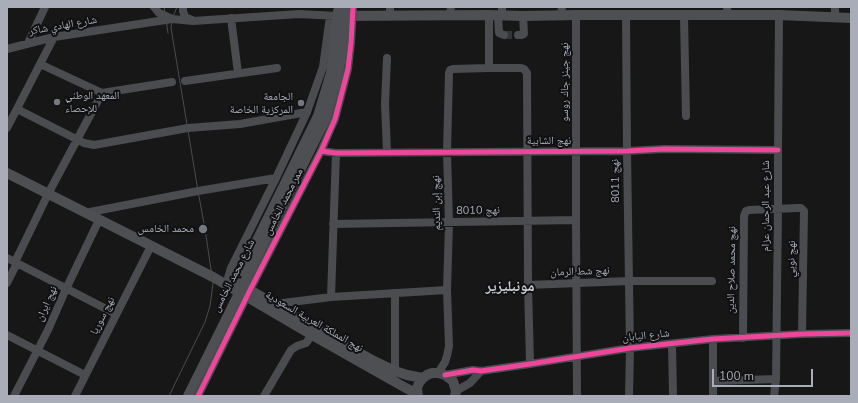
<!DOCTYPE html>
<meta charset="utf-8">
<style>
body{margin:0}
#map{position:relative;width:858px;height:403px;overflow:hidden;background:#171717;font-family:"Nunito Sans",sans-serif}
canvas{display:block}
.frame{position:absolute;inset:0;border:8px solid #a8adb8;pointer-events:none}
.scale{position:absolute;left:712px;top:369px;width:101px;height:18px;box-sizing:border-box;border:2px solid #a8adb8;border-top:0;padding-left:5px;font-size:12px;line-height:14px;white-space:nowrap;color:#a8adb8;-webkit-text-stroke:3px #111113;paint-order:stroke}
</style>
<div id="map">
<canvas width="858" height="403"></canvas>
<div class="frame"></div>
<div class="scale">100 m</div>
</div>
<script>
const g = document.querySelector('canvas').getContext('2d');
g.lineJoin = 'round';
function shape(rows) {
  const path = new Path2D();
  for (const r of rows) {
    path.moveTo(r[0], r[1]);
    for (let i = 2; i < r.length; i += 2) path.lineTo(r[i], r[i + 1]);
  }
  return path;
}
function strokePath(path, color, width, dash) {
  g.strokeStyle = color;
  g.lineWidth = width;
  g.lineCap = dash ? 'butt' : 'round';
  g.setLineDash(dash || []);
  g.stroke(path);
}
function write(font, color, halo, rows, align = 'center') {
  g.font = font + ' "Nunito Sans","Noto Naskh Arabic",sans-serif';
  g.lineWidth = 4;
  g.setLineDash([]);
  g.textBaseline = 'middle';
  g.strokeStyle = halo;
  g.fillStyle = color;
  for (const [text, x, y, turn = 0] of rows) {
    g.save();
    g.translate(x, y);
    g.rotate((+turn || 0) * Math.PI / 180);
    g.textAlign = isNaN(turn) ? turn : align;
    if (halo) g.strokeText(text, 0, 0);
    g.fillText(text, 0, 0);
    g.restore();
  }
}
const minorTunnel = shape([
 [504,35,518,35]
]);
const minor = shape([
 [154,7,159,13,172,19],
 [183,7,183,11,185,17,192,20],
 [390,7,390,16],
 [727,7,728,15],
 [835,7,835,16],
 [450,15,451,7],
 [489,15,489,68,521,68,524,69,527,73,528,285],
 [498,15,499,33,504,35],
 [561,15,562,7],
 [576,15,576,220,577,396],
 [626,15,627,151,630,348,629,396],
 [502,16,502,7],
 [684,16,686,116],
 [231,18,238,73],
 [518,35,522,35,524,34,523,16],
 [28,43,45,7],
 [7,49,54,37,172,19,193,21,299,14,338,16],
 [40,64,102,93,172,82],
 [185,81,277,68],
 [17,109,84,143,94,145,188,128,240,124,307,112],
 [7,128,54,37],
 [321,151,336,153,627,151,664,149,778,150],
 [387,152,385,104,387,58],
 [85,213,198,191,276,178],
 [333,224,576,220],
 [7,258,116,314],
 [15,262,48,194,102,93],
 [7,283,17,263],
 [226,285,231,268,276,178,307,112,323,67,330,16],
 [331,297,336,153],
 [275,304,331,297,447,290],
 [7,335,85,375],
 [743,338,744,216,746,211,749,210,798,208,801,208,804,211,802,334],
 [713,339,713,396],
 [672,344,673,396],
 [530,364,528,285,629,281,712,281],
 [395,371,395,293],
 [438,373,445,362,447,356,449,346,447,290,449,223,447,152,449,73,450,70,453,69,489,68],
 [445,375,473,370,481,371,530,364,630,348,713,339,802,334,851,333],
 [714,381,776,379],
 [456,391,470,383,481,371],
 [14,396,48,330,66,289,99,220],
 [75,396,151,246],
 [198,396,250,290,321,151,335,119,348,69,351,43,353,7],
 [264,396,291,350,297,346,306,343,312,335],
 [774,396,776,379,778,209,778,150,779,15]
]);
const major = shape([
 [338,16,489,15,523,16,576,15,779,15,851,18],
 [7,173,213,277,312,335,404,387,417,394],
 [242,271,318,116,331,73,338,11],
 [237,283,250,290,338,341,374,361,395,371,407,375,423,378],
 [188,396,326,118,338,75,343,45,345,7],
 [418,396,417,388,419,383,423,378,427,375,432,373,438,373,445,375,453,381,456,391,455,396]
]);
const tram = shape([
 [164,7,168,33],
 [169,396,205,322,210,306,213,283,205,229,198,191,172,34,171,28,172,19,177,7]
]);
const cycleway = shape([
 [321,151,336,153,627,151,664,149,778,150],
 [445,375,473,370,481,371,530,364,630,348,713,339,802,334,851,333],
 [198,396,250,290,321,151,335,119,348,69,351,43,353,7]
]);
const markers = [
 [57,102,4,"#757880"],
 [301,103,4,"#757880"],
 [203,229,5,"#757880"]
];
const streetNames = [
 ["شارع الهادي شاكر",63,26,-10],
 ["نهج جينز جاك روسو",565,82,-90],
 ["نهج الشابية",549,141],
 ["نهج 8011",616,181,-91],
 ["ممر محمد الخامس",284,202,-63],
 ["نهج إبن النديم",437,203,-91],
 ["شارع عبد الرحمان عزام",766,206,-90],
 ["نهج 8010",478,211,-1],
 ["نهج نويي",792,259,-89],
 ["نهج محمد صلاح الدين",732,270,-89],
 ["نهج شط الرمان",580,272,-2],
 ["شارع محمد الخامس",234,276,-63],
 ["نهج ايران",47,304,-66],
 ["نهج سوريا",103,316,-63],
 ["نهج المملكة العربية السعودية",314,322,30],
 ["شارع اليابان",646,336,-6]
];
const poiNames = [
 ["المعهد الوطني",65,96,"left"],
 ["للإحصاء",65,109,"left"],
 ["الجامعة",293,97],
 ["المركزية الخاصة",293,110],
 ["محمد الخامس",194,229]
];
const districtNames = [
 ["مونبليزير",510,287]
];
strokePath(minorTunnel, '#343537', 8, [8, 4]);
strokePath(minor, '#4b4c50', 8);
strokePath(major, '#4d4f52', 10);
strokePath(tram, '#4b4c4f', 1);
strokePath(cycleway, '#ed469a', 5);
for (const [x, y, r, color] of markers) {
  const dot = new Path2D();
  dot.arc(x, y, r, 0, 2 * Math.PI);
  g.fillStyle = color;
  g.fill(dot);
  strokePath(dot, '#111113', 1.5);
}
write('11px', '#a8adb8', '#111113', streetNames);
write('11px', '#a8adb8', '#111113', poiNames, 'right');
write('bold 15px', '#c9ccd4', '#111113', districtNames);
</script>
